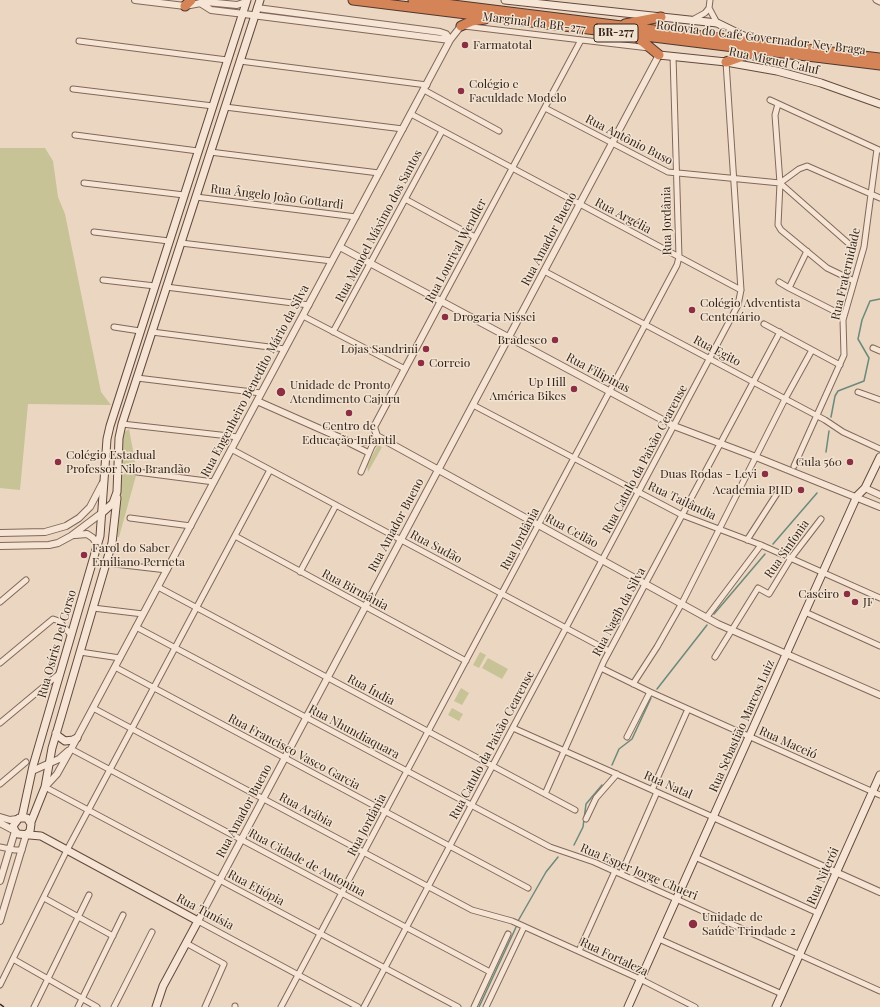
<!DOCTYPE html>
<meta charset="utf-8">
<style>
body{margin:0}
canvas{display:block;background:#ead6c1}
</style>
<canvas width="880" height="1007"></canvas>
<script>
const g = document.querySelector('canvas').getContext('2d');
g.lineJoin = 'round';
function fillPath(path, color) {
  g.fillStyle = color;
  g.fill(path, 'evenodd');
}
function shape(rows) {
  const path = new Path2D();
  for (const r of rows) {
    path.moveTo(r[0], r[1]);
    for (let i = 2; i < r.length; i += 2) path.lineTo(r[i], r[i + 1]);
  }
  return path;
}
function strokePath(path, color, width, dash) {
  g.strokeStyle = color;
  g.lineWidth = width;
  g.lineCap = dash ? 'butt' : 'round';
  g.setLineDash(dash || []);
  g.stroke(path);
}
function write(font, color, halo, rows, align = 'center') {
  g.font = font + ' "Playfair Display",serif';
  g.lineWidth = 3;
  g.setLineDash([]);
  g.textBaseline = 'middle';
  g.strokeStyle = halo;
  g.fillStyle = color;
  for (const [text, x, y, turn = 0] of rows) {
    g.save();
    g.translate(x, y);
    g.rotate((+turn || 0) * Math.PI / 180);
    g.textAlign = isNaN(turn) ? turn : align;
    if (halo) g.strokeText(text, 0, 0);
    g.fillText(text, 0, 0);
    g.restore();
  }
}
const green = shape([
 [0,148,45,148,53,161,58,197,65,214,101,392,111,405,28,404,20,490,0,488],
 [129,429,137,472,119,537,116,537,123,433],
 [378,445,382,447,368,472,367,465],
 [480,652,486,655,479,668,473,665],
 [488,658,508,669,502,679,482,668],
 [461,688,469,693,462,705,454,701],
 [452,708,463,714,459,721,448,715]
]);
const stream = shape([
 [831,417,835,396,838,391,864,381,869,358,858,339,862,320,870,301,880,299],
 [826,452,829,431],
 [773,544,817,493],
 [714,614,765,554],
 [657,689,707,625],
 [612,765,619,749,632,739,651,698],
 [574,845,583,827,586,804,602,785],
 [518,921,546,872,558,857],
 [479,1007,517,925]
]);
const minor = shape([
 [710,0,709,8,717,23],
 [876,0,880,2],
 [694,19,705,13,709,8],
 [464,26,649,48],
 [79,41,227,60],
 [240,61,427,85],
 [73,89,213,106],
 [424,90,499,131],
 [770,100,879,150],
 [778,104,775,115,780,183,848,243],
 [225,107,403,129],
 [545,108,668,172,780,183],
 [411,114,741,290],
 [75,135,198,151],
 [210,152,379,173],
 [84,183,184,195],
 [780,183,778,225,781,230,827,268,854,281],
 [780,183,799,169,807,166,880,198],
 [196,197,356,217],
 [405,199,475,237],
 [94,232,169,241],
 [181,243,332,261],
 [807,251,789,288,844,316],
 [544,271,825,420,843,432,880,449],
 [103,280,155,286],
 [779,282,789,288],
 [166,287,309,305],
 [441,301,581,40],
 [303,316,405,369],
 [764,324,840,365],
 [114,327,140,331],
 [152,332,285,349],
 [333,332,442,131],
 [873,348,880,351],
 [137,378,261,393],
 [858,392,880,400],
 [473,405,682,515,761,545,880,598],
 [122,424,238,437],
 [349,443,369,453],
 [231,449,609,651],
 [794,466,844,355,843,320,864,247,877,149],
 [137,472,214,482],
 [361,472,372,446,379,438],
 [130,518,191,526],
 [235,536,466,661],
 [747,540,778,492],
 [106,563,167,570],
 [300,572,336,505],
 [158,587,575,810],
 [0,602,26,580],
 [93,608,143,614],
 [805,612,880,646],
 [706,618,761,545],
 [136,627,550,847,594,862,880,991],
 [80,652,120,658],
 [715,657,758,588,769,594,791,558,821,519],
 [0,663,53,619,59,621,71,635],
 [115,667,528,888],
 [601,668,650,692,880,795],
 [633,684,657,647,682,603,785,399,812,350],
 [93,708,472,910,512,921,640,979,695,1007],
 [0,723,59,674],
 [513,728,713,817],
 [627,737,650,692],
 [71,749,490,972],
 [0,784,26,762],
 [45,787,458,1007],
 [652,790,688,709],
 [545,794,604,661,780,332],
 [586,819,596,798,617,774],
 [0,847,15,850,22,850],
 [695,857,818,913],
 [621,874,657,792],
 [44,898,113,936],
 [198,921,358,1007],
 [659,939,782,994],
 [186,943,224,964,205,1007],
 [579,951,615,871],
 [13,959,97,1007],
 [0,985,67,850,270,470],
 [34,1007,89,895],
 [78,1007,123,915],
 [114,1007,152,932],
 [235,1007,235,1006],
 [281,1007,677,265,679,257,673,56],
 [364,1007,738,305,741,290,726,62],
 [474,1007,508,934],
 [486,1007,524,927]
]);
const tertiary = shape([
 [135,0,185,6,206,2,237,5,246,2],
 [200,3,211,10,236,13,450,40],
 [257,8,440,32,446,34,450,40],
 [340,247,674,426,756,457,880,507],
 [441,301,374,427,377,436,718,624,880,695],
 [257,401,352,443,360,443,379,438],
 [865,488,880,495],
 [0,533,45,532,66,526,79,518,90,507,102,484],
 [75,535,87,534,93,538,98,546],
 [0,546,49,545,58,543,71,536,103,512],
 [32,771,59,759,68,751],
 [45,787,57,774,71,749,450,40,461,26],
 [0,817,10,820,17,819],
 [713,817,880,892],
 [0,823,15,831,0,881],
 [0,921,26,835],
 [198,921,659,55]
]);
const secondary = shape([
 [505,0,717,23,754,41],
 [659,55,726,62,777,71,821,83,880,104],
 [103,512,113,503,117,492,119,438,122,424,260,0],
 [56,733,58,736,65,741,73,740,77,738],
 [22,817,33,766,100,536,107,439,110,426,247,0],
 [31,822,45,787,52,748,112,543,117,498],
 [26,835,30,831,31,824,27,818,19,818,13,826,15,831,18,834,41,836,198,921,163,986,156,1007],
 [628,1007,857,496,865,488,880,457],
 [776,1007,880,775]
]);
const motorway = shape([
 [353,0,880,65],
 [413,0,880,58],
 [185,6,191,0],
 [625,24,661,17],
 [461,26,472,21,485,19],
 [636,36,659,55],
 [726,62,757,51]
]);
const rail = shape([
 [0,1004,4,1007]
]);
const markers = [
 [465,45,4,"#8d2f42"],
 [461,91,4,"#8d2f42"],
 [692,310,4,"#8d2f42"],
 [445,317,4,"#8d2f42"],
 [555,340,4,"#8d2f42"],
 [426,349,4,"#8d2f42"],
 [421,363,4,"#8d2f42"],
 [574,389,4,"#8d2f42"],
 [281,392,5,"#8d2f42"],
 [349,413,4,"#8d2f42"],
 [58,462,4,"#8d2f42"],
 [850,462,4,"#8d2f42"],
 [765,474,4,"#8d2f42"],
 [801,490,4,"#8d2f42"],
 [84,555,4,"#8d2f42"],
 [847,594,4,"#8d2f42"],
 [855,602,4,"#8d2f42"],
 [693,924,5,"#8d2f42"]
];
const shields = [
 [616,33,44]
];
const shieldNames = [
 ["BR-277",616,33]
];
const streetNames = [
 ["Marginal da BR-277",534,23,7],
 ["Rodovia do Café Governador Ney Braga",761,38,7],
 ["Rua Miguel Caluf",774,61,12],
 ["Rua Antônio Buso",629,140,27],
 ["Rua Ângelo João Gottardi",277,197,7],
 ["Rua Argélia",623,216,28],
 ["Rua Jordânia",667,221,-91],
 ["Rua Manoel Máximo dos Santos",379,226,-62],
 ["Rua Amador Bueno",549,239,-62],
 ["Rua Lourival Wendler",456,251,-62],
 ["Rua Fraternidade",846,274,-77],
 ["Rua Egito",717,351,28],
 ["Rua Filipinas",598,373,28],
 ["Rua Engenheiro Benedito Mário da Silva",255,381,-62],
 ["Rua Catulo da Paixão Cearense",645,459,-62],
 ["Rua Tailândia",682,501,25],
 ["Rua Amador Bueno",396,525,-62],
 ["Rua Ceilão",572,531,28],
 ["Rua Jordânia",520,539,-62],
 ["Rua Sudão",436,547,28],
 ["Rua Sinfonia",787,549,-55],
 ["Rua Birmânia",355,590,28],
 ["Rua Nagib da Silva",619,612,-62],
 ["Rua Osíris Del Corso",57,644,-74],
 ["Rua Índia",371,690,28],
 ["Rua Sebastião Marcos Luiz",742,726,-66],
 ["Rua Nhundiaquara",354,732,28],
 ["Rua Maceió",788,743,24],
 ["Rua Catulo da Paixão Cearense",492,745,-62],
 ["Rua Francisco Vasco Garcia",294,752,28],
 ["Rua Natal",668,785,24],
 ["Rua Arábia",306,810,28],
 ["Rua Amador Bueno",244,811,-62],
 ["Rua Jordânia",367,825,-62],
 ["Rua Cidade de Antonina",307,863,28],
 ["Rua Esper Jorge Chueri",639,872,23],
 ["Rua Niterói",823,876,-66],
 ["Rua Etiópia",256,888,28],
 ["Rua Tunísia",205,912,28],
 ["Rua Fortaleza",614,957,25]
];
const poiNames = [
 ["Farmatotal",473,45],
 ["Colégio e",469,84],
 ["Faculdade Modelo",469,98],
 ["Colégio Adventista",700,303],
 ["Centenário",700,317],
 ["Drogaria Nissei",453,317],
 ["Bradesco",547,340,"right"],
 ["Lojas Sandrini",418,349,"right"],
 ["Correio",429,363],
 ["Up Hill",566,382,"right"],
 ["América Bikes",566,396,"right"],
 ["Unidade de Pronto",290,385],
 ["Atendimento Cajuru",290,399],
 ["Centro de",349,426,"center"],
 ["Educação Infantil",349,440,"center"],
 ["Colégio Estadual",66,455],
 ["Professor Nilo Brandão",66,469],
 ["Gula 560",842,462,"right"],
 ["Duas Rodas - Levi",757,474,"right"],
 ["Academia PHD",793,490,"right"],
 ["Farol do Saber",92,548],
 ["Emiliano Perneta",92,562],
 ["Caseiro",839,594,"right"],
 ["JF",863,602],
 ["Unidade de",702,917],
 ["Saúde Trindade 2",702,931]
];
fillPath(green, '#c7c396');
strokePath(stream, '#6c8a7c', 1.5);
strokePath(minor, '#82685a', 7);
strokePath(tertiary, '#82685a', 8);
strokePath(secondary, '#64493e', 9);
strokePath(motorway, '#50372e', 11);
strokePath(minor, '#f6e5d4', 5);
strokePath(tertiary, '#f6e5d4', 6);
strokePath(secondary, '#f6e5d4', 7);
strokePath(motorway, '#d48457', 9);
strokePath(rail, '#33241d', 1.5, [7, 7]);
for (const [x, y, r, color] of markers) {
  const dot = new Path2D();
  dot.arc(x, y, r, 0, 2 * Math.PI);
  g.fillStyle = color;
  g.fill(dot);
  strokePath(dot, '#f2e2d0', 1.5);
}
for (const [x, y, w] of shields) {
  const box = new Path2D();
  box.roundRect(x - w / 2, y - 9, w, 18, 3);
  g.fillStyle = '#f2e2d0';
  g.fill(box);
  strokePath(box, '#33241d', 1);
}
write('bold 11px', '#33241d', null, shieldNames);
write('12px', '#33241d', '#f2e2d0', streetNames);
write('12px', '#33241d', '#f2e2d0', poiNames, 'left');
</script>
